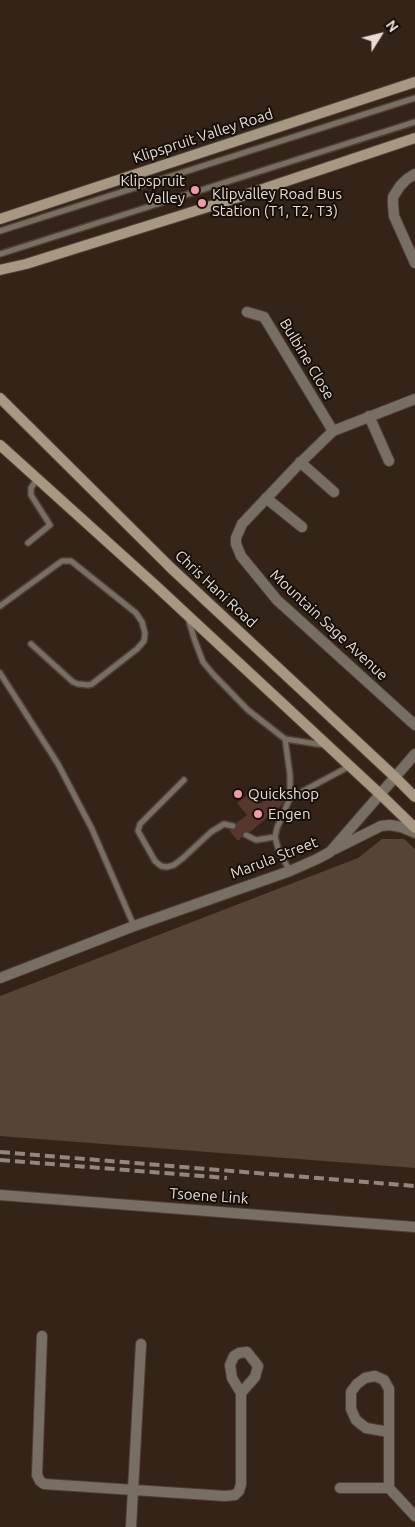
<!DOCTYPE html>
<style>
body{margin:0}
#map{position:relative;width:415px;height:1527px;overflow:hidden;background:#342417;font-family:Ubuntu,sans-serif}
canvas{display:block}
.north{position:absolute;left:355px;top:10px;width:50px;height:50px;-webkit-text-stroke:4px #160f09;paint-order:stroke;rotate:54deg;font-size:14px;font-weight:700;line-height:20px;text-align:center;color:#e7dcd4}
.north::after{content:'';display:block;margin:auto;width:18px;height:22px;background:#e7dcd4;clip-path:polygon(50% 0,100% 100%,50% 72%,0 100%)}
</style>
<div id="map">
<canvas width="415" height="1527"></canvas>
<div class="north">N</div>
</div>
<script>
const g = document.querySelector('canvas').getContext('2d');
g.lineJoin = 'round';
function fillPath(path, color) {
  g.fillStyle = color;
  g.fill(path, 'evenodd');
}
function shape(rows) {
  const path = new Path2D();
  for (const r of rows) {
    path.moveTo(r[0], r[1]);
    for (let i = 2; i < r.length; i += 2) path.lineTo(r[i], r[i + 1]);
  }
  return path;
}
function strokePath(path, color, width, dash) {
  g.strokeStyle = color;
  g.lineWidth = width;
  g.lineCap = dash ? 'butt' : 'round';
  g.setLineDash(dash || []);
  g.stroke(path);
}
function write(font, color, halo, rows, align = 'center') {
  g.font = font + ' Ubuntu,sans-serif';
  g.lineWidth = 4;
  g.setLineDash([]);
  g.textBaseline = 'middle';
  g.strokeStyle = halo;
  g.fillStyle = color;
  for (const [text, x, y, turn = 0] of rows) {
    g.save();
    g.translate(x, y);
    g.rotate((+turn || 0) * Math.PI / 180);
    g.textAlign = isNaN(turn) ? turn : align;
    if (halo) g.strokeText(text, 0, 0);
    g.fillText(text, 0, 0);
    g.restore();
  }
}
const green = shape([
 [382,839,404,839,415,849,415,1168,0,1136,0,996,358,858]
]);
const building = shape([
 [276,791,284,801,282,805,250,832,246,831,243,832,242,835,242,837,238,841,229,830,236,829,237,826,236,823,247,815,237,803,251,792,260,804]
]);
const lane = shape([
 [0,231,415,98],
 [0,254,415,122],
 [28,543,50,525,31,495,31,488,37,479],
 [0,606,62,561,71,561,136,613,142,622,145,633,144,641,137,649,92,684,88,685,78,684,73,682,31,644],
 [188,618,195,641,203,662,213,674,248,710,285,739,324,745],
 [0,673,58,764,92,829,134,926],
 [285,739,290,775,290,798,277,828,275,837,279,852,290,871],
 [184,780,140,824,138,831,155,861,161,866,167,867,174,865,183,858,211,832,224,824,233,826],
 [290,798,350,766],
 [246,835,256,840,275,837]
]);
const street = shape([
 [415,174,407,179,400,186,393,197,393,205,394,216,415,263],
 [247,312,264,317,333,431],
 [415,399,333,431,297,466,242,524,236,538,236,544,241,556,277,600,415,725],
 [369,416,389,461],
 [300,462,334,492],
 [266,498,302,527],
 [335,849,381,826,390,825,401,827,415,833],
 [0,978,134,926,290,871,317,859,330,852,415,754],
 [0,1195,415,1227],
 [42,1336,37,1475,40,1481,44,1484,225,1496,235,1495,239,1491,241,1484,241,1393,232,1378,230,1365,234,1356,239,1353,247,1352,258,1366,255,1377,241,1393],
 [389,1432,366,1428,356,1420,351,1409,351,1392,357,1384,365,1378,375,1376,384,1380,389,1389,389,1488,415,1516],
 [340,1488,389,1488],
 [131,1527,141,1344]
]);
const secondary = shape([
 [0,219,415,82],
 [0,270,26,264,230,200,415,138],
 [0,398,171,568,395,777,415,797],
 [0,445,155,585,381,795,415,828]
]);
const rail = shape([
 [0,1152,415,1186],
 [0,1160,227,1178]
]);
const markers = [
 [195,190,5,"#f39aa9"],
 [202,203,5,"#f39aa9"],
 [238,794,5,"#f39aa9"],
 [258,814,5,"#f39aa9"]
];
const streetNames = [
 ["Klipspruit Valley Road",203,136,-18],
 ["Bulbine Close",307,359,59],
 ["Chris Hani Road",216,589,43],
 ["Mountain Sage Avenue",329,625,43],
 ["Marula Street",274,858,-21],
 ["Tsoene Link",209,1196,4]
];
const poiNames = [
 ["Klipspruit",185,181,"right"],
 ["Valley",185,198,"right"],
 ["Klipvalley Road Bus",212,194],
 ["Station (T1, T2, T3)",212,211],
 ["Quickshop",248,794],
 ["Engen",268,814]
];
fillPath(green, '#564437');
fillPath(building, '#57362e');
strokePath(lane, '#514135', 8);
strokePath(street, '#514135', 12);
strokePath(secondary, '#514135', 12);
strokePath(lane, '#786f63', 5);
strokePath(street, '#786f63', 10);
strokePath(secondary, '#a79884', 10);
strokePath(rail, '#93867c', 4, [10, 5]);
for (const [x, y, r, color] of markers) {
  const dot = new Path2D();
  dot.arc(x, y, r, 0, 2 * Math.PI);
  g.fillStyle = color;
  g.fill(dot);
  strokePath(dot, '#160f09', 2);
}
write('15px', '#e7dcd4', '#160f09', streetNames);
write('15px', '#e7dcd4', '#160f09', poiNames, 'left');
</script>
